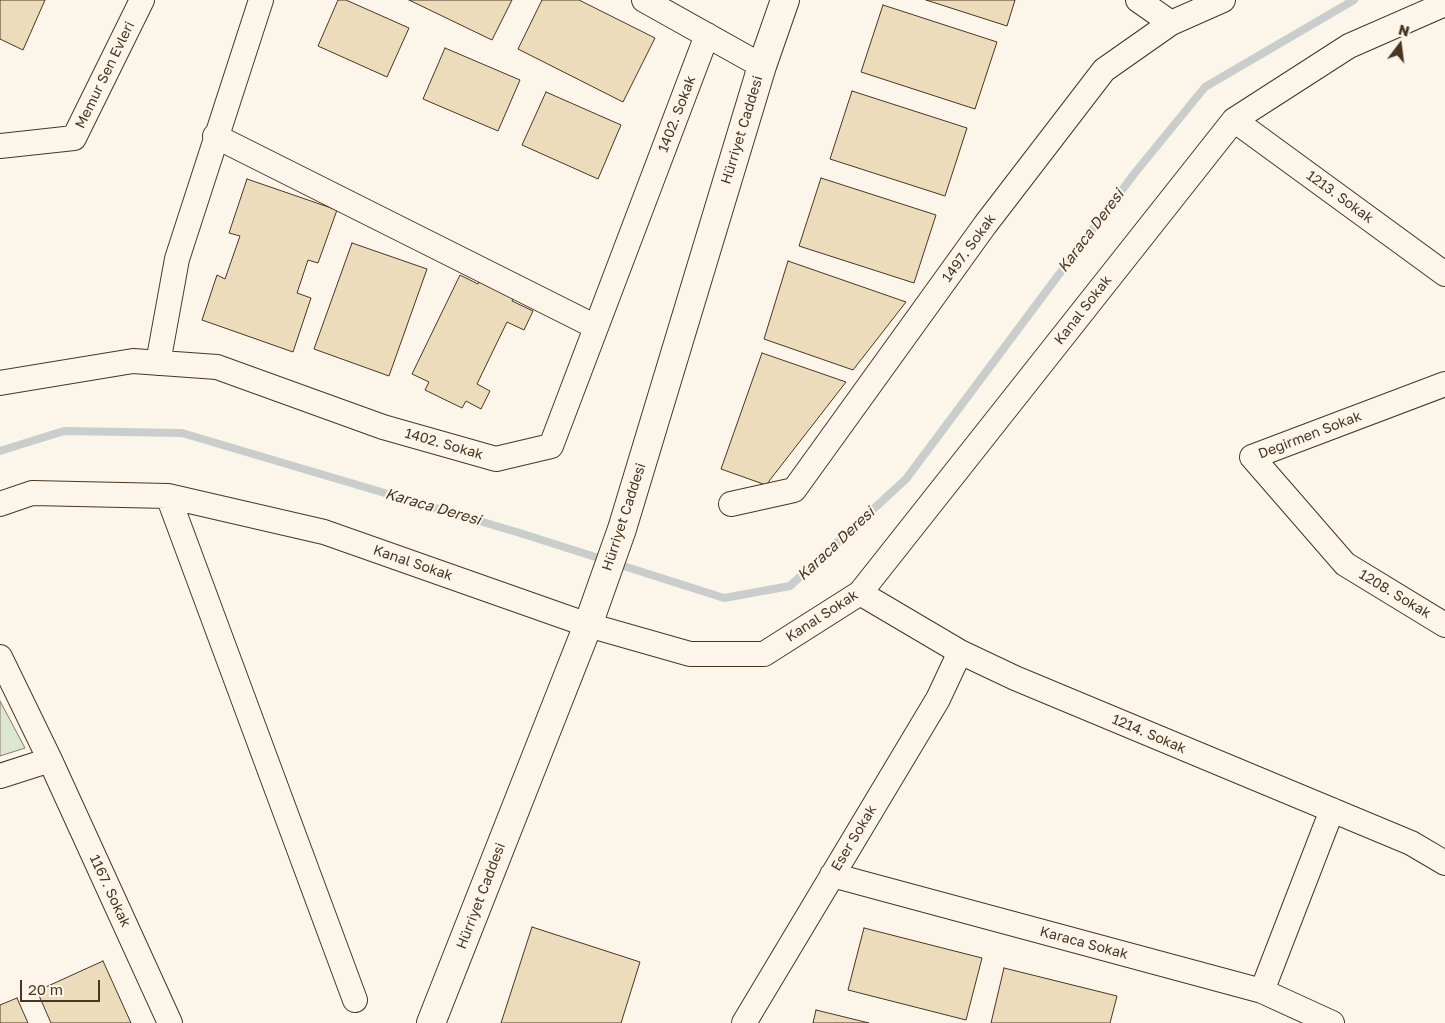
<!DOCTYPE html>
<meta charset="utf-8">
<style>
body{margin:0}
#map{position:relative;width:1445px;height:1023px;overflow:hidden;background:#fbf6e9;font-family:"Golos Text",sans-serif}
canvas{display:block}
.north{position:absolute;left:1375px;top:20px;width:50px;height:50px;-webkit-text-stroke:4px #fbf6e9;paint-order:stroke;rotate:15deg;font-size:14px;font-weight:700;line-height:20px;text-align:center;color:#4a3520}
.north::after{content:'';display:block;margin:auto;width:18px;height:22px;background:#4a3520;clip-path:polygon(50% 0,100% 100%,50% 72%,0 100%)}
.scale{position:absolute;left:20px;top:980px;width:80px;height:22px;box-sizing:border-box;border:2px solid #4a3520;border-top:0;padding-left:6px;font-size:15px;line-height:18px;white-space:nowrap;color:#4a3520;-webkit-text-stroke:4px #fbf6e9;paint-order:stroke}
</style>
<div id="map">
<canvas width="1445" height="1023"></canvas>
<div class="north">N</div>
<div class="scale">20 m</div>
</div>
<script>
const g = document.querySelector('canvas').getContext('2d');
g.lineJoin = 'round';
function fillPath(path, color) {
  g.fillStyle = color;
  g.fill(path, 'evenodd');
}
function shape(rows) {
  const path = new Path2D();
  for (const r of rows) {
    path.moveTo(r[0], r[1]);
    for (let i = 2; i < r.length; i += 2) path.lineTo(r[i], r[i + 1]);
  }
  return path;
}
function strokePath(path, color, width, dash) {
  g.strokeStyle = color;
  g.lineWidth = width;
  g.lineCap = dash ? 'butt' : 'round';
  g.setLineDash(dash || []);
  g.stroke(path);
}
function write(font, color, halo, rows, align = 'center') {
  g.font = font + ' "Golos Text",sans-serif';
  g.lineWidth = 4;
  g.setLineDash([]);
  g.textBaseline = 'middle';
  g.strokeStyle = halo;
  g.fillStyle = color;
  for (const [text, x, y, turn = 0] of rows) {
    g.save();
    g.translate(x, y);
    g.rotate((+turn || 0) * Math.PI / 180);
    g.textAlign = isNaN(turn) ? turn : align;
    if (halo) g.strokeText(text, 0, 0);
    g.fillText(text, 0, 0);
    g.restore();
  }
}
const green = shape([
 [0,701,25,748,0,756,0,701]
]);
const stream = shape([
 [0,451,64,431,182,433,520,533,724,598,790,586,906,479,1134,174,1205,87,1354,0]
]);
const building = shape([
 [0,0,45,0,23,50,0,39,0,0],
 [338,0,346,0,409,28,387,77,318,46,338,0],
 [409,0,512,0,492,40,409,0],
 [542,0,579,0,655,38,623,102,518,49,542,0],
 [926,0,1015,0,1007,26,926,0],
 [883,5,997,42,975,109,861,72,883,5],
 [445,48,520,80,498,131,423,99,445,48],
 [852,91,967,128,945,196,830,159,852,91],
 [546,92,621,125,598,179,522,145,546,92],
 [821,178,936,215,914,283,799,246,821,178],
 [247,179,337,210,318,263,308,260,297,293,311,298,293,352,202,320,217,275,225,279,240,236,229,233,247,179],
 [352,243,427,269,389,376,314,349,352,243],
 [788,261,906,302,853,370,764,339,788,261],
 [482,274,517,291,512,301,533,311,524,330,507,322,477,384,490,391,481,409,466,401,462,408,425,390,429,382,412,374,460,275,478,284,482,274],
 [762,353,846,382,766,485,721,469,762,353],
 [532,927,640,962,621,1023,501,1023,532,927],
 [864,928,982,958,966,1020,848,990,864,928],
 [103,961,131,1023,51,1023,37,991,103,961],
 [1004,968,1117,996,1110,1023,991,1023,1004,968],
 [17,998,28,1023,0,1023,0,1005,17,998],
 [816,1010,869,1023,813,1023,816,1010]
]);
const street = shape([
 [644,0,762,66],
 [1138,0,1171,23],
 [1234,120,1445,274],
 [215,136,596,327],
 [0,146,74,138,142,0],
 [158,363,177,259,261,0],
 [0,383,133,361,217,367,383,427,496,459,551,446,707,35],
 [1445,384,1252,457,1345,564,1445,625],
 [168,496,355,1000],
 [0,504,32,493,168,496,324,532,588,625,690,654,764,654,860,593,1234,120,1349,46,1445,4],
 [731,504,794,490,985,225,1104,70,1171,23,1223,0],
 [860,593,960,652,1015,678,1411,843,1445,863],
 [0,657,50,760,170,1023],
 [0,776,50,760],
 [832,875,1262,991,1332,1023],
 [1262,991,1332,810],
 [744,1023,938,699,960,652]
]);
const primary = shape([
 [431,1023,588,625,622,529,762,66,785,0]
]);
const streetNames = [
 ["Memur Sen Evleri",105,75,-64],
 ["1402. Sokak",677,114,-69],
 ["Hürriyet Caddesi",742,130,-73],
 ["1213. Sokak",1340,197,36],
 ["1497. Sokak",969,248,-54],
 ["Kanal Sokak",1083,310,-52],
 ["Değirmen Sokak",1310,435,-21],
 ["1402. Sokak",444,444,16],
 ["Hürriyet Caddesi",624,517,-72],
 ["Kanal Sokak",413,563,19],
 ["1208. Sokak",1395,594,31],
 ["Kanal Sokak",822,616,-33],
 ["1214. Sokak",1149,734,23],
 ["Eser Sokak",854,838,-59],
 ["1167. Sokak",110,891,65],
 ["Hürriyet Caddesi",481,896,-69],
 ["Karaca Sokak",1084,943,15]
];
const waterNames = [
 ["Karaca Deresi",1091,231,-53],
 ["Karaca Deresi",433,507,16],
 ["Karaca Deresi",836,544,-43]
];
fillPath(green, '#dce7d0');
strokePath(green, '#887966', 1);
strokePath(stream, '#c9cecd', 8);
fillPath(building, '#ecdcbc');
strokePath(building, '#4a3520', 1);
strokePath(street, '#4a3520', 26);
strokePath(primary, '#4a3520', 30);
strokePath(street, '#fbf6e9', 24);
strokePath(primary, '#fbf6e9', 28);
write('14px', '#4a3520', '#fbf6e9', streetNames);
write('italic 15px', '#4a3520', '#fbf6e9', waterNames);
</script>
